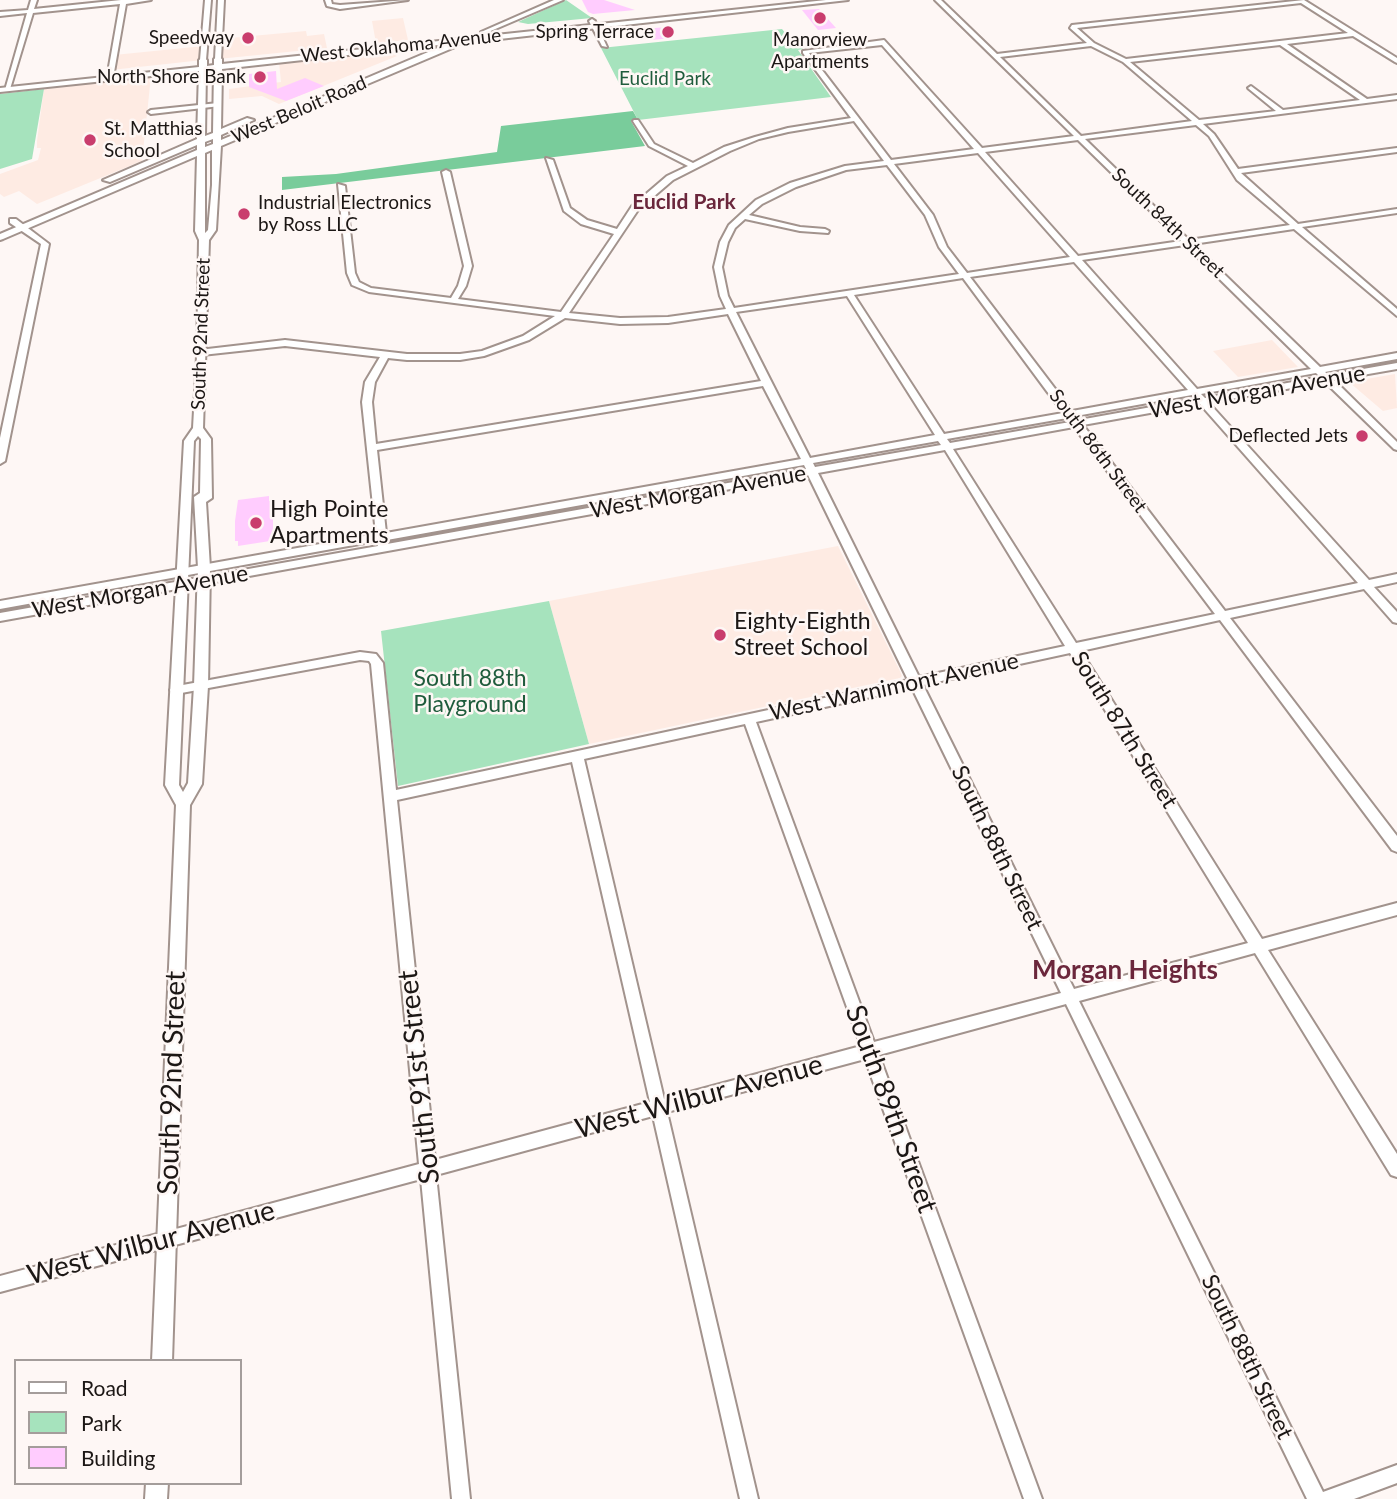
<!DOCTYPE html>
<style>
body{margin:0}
#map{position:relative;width:1397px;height:1499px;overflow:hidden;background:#fef7f5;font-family:Lato,sans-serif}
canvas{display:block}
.legend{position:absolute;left:14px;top:1359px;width:228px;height:126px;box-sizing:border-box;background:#fef7f5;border:2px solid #a49d9b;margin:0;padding:9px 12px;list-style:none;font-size:21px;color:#1c1715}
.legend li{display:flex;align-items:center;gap:14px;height:35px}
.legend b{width:35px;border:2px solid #a49d9b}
</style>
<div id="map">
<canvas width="1397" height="1499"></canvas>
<ul class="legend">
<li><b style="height:9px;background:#fff"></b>Road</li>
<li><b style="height:19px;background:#a6e3bd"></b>Park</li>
<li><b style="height:19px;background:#ffccfe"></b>Building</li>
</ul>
</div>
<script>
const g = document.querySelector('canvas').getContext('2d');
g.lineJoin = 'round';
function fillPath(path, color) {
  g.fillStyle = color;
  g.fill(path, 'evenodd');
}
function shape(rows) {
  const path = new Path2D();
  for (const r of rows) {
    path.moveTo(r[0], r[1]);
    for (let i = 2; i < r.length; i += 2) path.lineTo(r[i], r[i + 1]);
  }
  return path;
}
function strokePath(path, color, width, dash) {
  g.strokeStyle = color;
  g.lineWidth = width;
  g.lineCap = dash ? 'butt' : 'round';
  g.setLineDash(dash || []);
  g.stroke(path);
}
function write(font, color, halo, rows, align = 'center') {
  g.font = font + ' Lato,sans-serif';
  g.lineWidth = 5;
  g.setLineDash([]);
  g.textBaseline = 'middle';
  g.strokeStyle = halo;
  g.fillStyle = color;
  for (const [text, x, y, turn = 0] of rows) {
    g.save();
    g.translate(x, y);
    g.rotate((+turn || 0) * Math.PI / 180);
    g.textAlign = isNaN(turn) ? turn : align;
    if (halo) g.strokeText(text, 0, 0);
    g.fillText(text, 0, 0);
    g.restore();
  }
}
const built = shape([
 [403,18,408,40,376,43,372,21],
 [306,31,307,36,324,34,327,48,218,59,219,39],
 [204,46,203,60,111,70,114,55],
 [391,51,397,56,279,104,262,96,229,99,229,89,281,82,279,62],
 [151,76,142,161,37,204,19,191,4,197,0,194,0,174,38,160,41,148,37,148,37,141,44,88],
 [1272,340,1298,367,1238,377,1213,351],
 [1395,374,1397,408,1383,411,1349,382],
 [838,546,899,669,902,676,900,678,589,744,549,601]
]);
const green = shape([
 [566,0,592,18,528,24,518,22],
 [782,29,790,39,795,38,803,49,798,50,831,97,638,120,601,48],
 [44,89,32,159,0,169,0,94],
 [549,601,589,744,398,786,381,631]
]);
const forest = shape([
 [633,111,638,120,631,121,645,146,282,190,282,177,336,174,497,152,501,126]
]);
const building = shape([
 [582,0,604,0,635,10,593,14,588,12],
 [819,9,836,28,818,30,802,10],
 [667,27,674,38,651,40,643,29],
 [276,71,277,89,305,78,324,86,286,101,249,87,249,74],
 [269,496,269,501,273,500,273,535,270,536,270,541,238,546,238,541,235,541,235,521,238,500]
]);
const minor = shape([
 [31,0,37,0,34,9,121,0,151,0,126,4,113,78,110,80,107,78,120,4,33,13,10,89,5,90,27,13,0,16,0,12,28,10,31,0],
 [205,0,211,0,206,60,203,62,200,60,205,0],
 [218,0,224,0,221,59,218,61,215,59,218,0],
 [325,0,331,0,332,4,340,5,408,0,340,9,327,6,325,0],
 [935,0,941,0,997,54,1087,43,1070,28,1072,25,1304,0,1397,58,1397,63,1395,62,1353,36,1287,44,1367,99,1397,95,1397,99,1203,124,1214,134,1238,169,1397,148,1397,152,1241,173,1298,224,1397,209,1397,213,1302,227,1397,309,1397,316,1294,229,1193,244,1320,367,1397,353,1397,359,1325,372,1329,375,1397,363,1397,369,1334,380,1397,442,1397,450,1394,449,1325,382,1209,403,1369,580,1397,574,1397,582,1374,587,1397,612,1397,623,1393,622,1364,589,1230,618,1397,836,1397,852,1392,850,1220,620,1081,651,1262,939,1397,903,1397,915,1268,950,1397,1154,1397,1177,1391,1175,1255,953,1079,1001,1323,1492,1397,1465,1397,1483,1354,1499,1307,1499,1066,1004,879,1055,1042,1499,1024,1499,865,1059,667,1112,758,1499,740,1499,653,1116,436,1175,470,1499,452,1499,421,1179,0,1292,0,1276,419,1164,371,664,369,661,360,660,176,694,172,693,170,690,172,687,360,652,376,654,383,663,396,790,908,680,808,475,0,621,0,613,378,546,376,541,0,609,0,601,376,534,362,402,365,382,380,357,285,346,202,355,198,352,199,350,285,340,407,354,460,354,482,351,523,336,555,316,369,292,352,285,347,273,338,184,345,186,355,273,359,282,371,288,451,298,458,286,464,266,442,172,446,170,450,172,472,266,466,286,458,299,561,312,614,234,581,224,564,211,546,158,553,160,570,208,587,220,617,229,632,206,667,176,688,166,649,146,633,121,634,120,638,120,654,144,693,163,724,147,755,137,788,128,851,118,803,53,803,51,884,40,982,148,1074,136,935,0],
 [1301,3,1348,33,1126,59,1094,43,1077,28,1301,3],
 [882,45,974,149,891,160,809,53,882,45],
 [1280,45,1360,100,1283,110,1251,86,1248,88,1249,89,1276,111,1199,120,1130,62,1280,45],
 [1091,46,1123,62,1192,121,1081,136,1000,57,1091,46],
 [854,121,884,161,845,166,790,183,756,200,729,225,720,242,714,267,720,296,726,309,668,317,620,318,569,313,638,210,673,180,730,151,759,139,788,132,854,121],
 [1196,125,1209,136,1237,180,1290,225,1189,240,1085,139,1196,125],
 [1078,140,1181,241,1078,256,985,152,1078,140],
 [978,153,1070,257,967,273,947,247,933,215,894,164,978,153],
 [887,165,925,215,939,247,959,274,734,308,728,296,722,267,728,242,735,228,745,219,800,231,828,233,829,231,825,229,800,227,749,215,762,204,796,187,846,170,887,165],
 [1185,245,1311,369,1197,389,1082,260,1185,245],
 [1074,262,1188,390,1072,411,970,277,1074,262],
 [963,278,1063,413,944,434,854,295,963,278],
 [847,296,935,435,810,458,736,312,847,296],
 [728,314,761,381,376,444,372,402,375,382,388,358,407,360,460,360,484,356,529,340,565,318,620,324,668,323,728,314],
 [1316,373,1320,377,1205,398,1201,394,1316,373],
 [763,386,801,459,386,533,377,450,763,386],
 [1192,395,1196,399,1079,420,1076,416,1192,395],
 [1200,404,1358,583,1225,611,1083,425,1200,404],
 [1067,418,1070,422,950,443,947,439,1067,418],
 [1074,427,1215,614,1076,643,953,449,1074,427],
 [938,441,941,445,815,467,813,463,938,441],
 [945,450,969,489,1065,646,919,677,818,473,945,450],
 [804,465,806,469,387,544,387,540,804,465],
 [1070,653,1248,943,1074,989,923,685,1070,653],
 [912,688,1061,993,874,1042,756,722,912,688],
 [745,724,861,1046,664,1099,584,759,745,724],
 [572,762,650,1102,435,1160,397,800,572,762],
 [592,19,595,21,607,47,602,46,589,21,592,19],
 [218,103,220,104,220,106,151,114,148,112,151,110,218,103],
 [10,219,16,219,49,244,5,461,0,464,0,438,41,244,10,223,10,219]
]);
const major = shape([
 [554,0,563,0,486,33,481,32,554,0],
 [826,0,848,0,455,44,455,47,221,146,216,230,209,240,203,428,211,439,212,498,206,502,210,568,208,686,202,784,190,805,172,1361,152,1361,176,805,165,785,184,441,193,428,197,356,199,240,195,231,197,156,3,239,0,240,0,234,197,150,197,145,110,182,103,180,197,139,199,71,0,92,0,88,199,67,199,60,203,58,207,60,207,66,214,65,214,59,218,57,222,59,222,64,826,0],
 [447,44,221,140,221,135,254,120,247,118,221,129,222,69,447,44],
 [214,69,213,133,205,136,206,70,214,69],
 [213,139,213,144,205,147,205,142,213,139],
 [212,150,212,185,208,230,205,233,205,153,212,150],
 [198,436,201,439,200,493,194,497,198,568,194,686,188,783,183,792,179,785,194,441,198,436],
 [146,1483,168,1483,167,1499,145,1499,146,1483]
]);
const markers = [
 [820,18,7,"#c93d6d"],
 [668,32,7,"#c93d6d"],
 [248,38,7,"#c93d6d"],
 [260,77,7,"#c93d6d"],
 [90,140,7,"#c93d6d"],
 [244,214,7,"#c93d6d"],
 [1362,436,7,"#c93d6d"],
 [256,523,7,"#c93d6d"],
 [720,635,7,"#c93d6d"]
];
const farPoinames = [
 ["Spring Terrace",654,32],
 ["Speedway",234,38],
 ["Manorview",820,40,"center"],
 ["Apartments",820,62,"center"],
 ["North Shore Bank",246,77],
 ["St. Matthias",104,129,"left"],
 ["School",104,151,"left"],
 ["Industrial Electronics",258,203,"left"],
 ["by Ross LLC",258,225,"left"],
 ["Deflected Jets",1348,436]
];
const farStreetnames = [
 ["West Oklahoma Avenue",401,46,-6],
 ["West Beloit Road",299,110,-23],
 ["South 84th Street",1168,223,44],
 ["South 92nd Street",201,334,-88],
 ["South 86th Street",1098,451,53]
];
const farParknames = [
 ["Euclid Park",665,79]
];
const farQuarternames = [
 ["Euclid Park",684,202]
];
const streetNames = [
 ["West Morgan Avenue",1257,392,-10],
 ["West Morgan Avenue",698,492,-10],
 ["West Morgan Avenue",140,592,-10],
 ["West Warnimont Avenue",894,687,-12],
 ["South 87th Street",1124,730,58],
 ["South 88th Street",997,848,64],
 ["South 88th Street",1247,1357,64]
];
const poiNames = [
 ["High Pointe",270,510],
 ["Apartments",270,536],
 ["Eighty-Eighth",734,622],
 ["Street School",734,648]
];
const parkNames = [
 ["South 88th",470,679],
 ["Playground",470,705]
];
const quarterNames = [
 ["Morgan Heights",1125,971]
];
const nearStreetnames = [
 ["South 91st Street",419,1077,-96],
 ["South 92nd Street",172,1083,-88],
 ["West Wilbur Avenue",699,1097,-15],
 ["South 89th Street",891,1109,70],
 ["West Wilbur Avenue",151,1243,-15]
];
fillPath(built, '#feebe3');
fillPath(green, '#a6e3bd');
fillPath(forest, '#79cc9b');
fillPath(building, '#ffccfe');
strokePath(minor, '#a2938d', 4);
strokePath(major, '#a2938d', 4);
fillPath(minor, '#fff');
fillPath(major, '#fff');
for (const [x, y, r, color] of markers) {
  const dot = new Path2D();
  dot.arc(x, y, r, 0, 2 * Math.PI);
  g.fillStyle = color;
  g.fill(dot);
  strokePath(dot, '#fef7f5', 2.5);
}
write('19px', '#1c1715', '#fef7f5', farPoinames, 'right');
write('19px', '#1c1715', '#fef7f5', farStreetnames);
write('19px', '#1f5c3c', '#fef7f5', farParknames);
write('bold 21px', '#6b273c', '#fef7f5', farQuarternames);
write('23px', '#1c1715', '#fef7f5', streetNames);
write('23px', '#1c1715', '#fef7f5', poiNames, 'left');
write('23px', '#1f5c3c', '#fef7f5', parkNames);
write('bold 26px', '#6b273c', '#fef7f5', quarterNames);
write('28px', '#1c1715', '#fef7f5', nearStreetnames);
</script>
